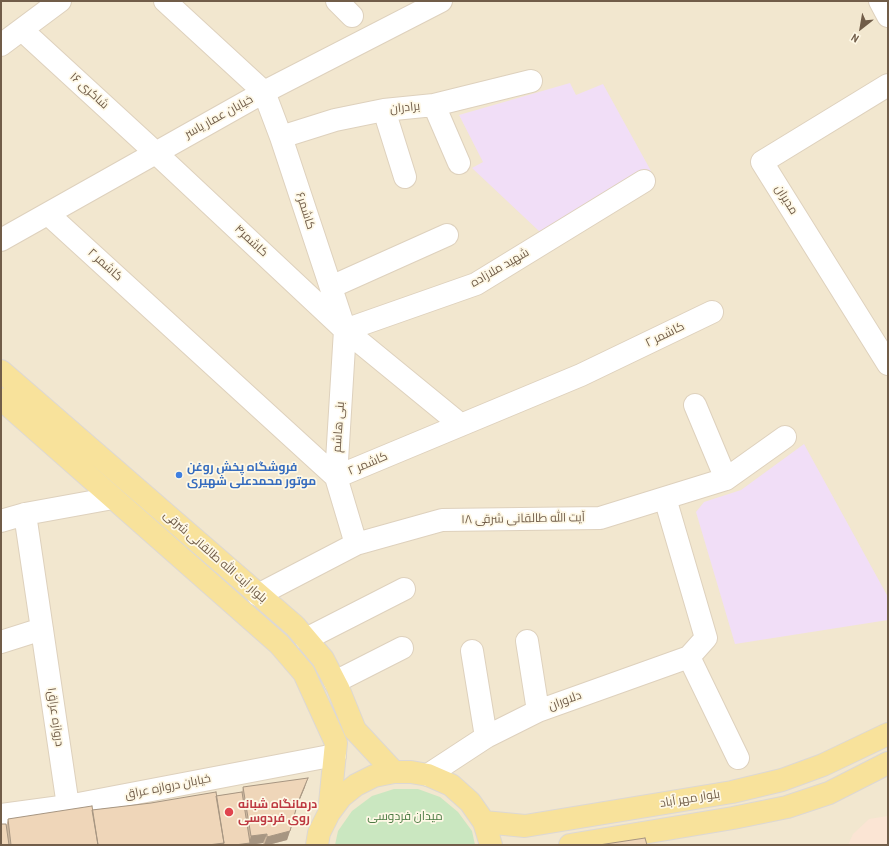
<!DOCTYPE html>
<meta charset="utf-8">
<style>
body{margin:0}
#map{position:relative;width:889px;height:846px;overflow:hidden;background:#fbf4e0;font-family:"Archivo Narrow",sans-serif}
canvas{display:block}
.frame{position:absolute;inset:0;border:2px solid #715d49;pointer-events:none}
.north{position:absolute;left:841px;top:8px;width:40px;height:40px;-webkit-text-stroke:3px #fef8e6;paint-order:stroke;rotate:211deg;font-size:11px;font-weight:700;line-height:16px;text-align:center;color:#715d49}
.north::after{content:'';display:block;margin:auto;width:14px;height:18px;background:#715d49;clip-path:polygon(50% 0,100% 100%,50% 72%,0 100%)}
</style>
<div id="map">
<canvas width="889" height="846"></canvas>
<div class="frame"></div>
<div class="north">N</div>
</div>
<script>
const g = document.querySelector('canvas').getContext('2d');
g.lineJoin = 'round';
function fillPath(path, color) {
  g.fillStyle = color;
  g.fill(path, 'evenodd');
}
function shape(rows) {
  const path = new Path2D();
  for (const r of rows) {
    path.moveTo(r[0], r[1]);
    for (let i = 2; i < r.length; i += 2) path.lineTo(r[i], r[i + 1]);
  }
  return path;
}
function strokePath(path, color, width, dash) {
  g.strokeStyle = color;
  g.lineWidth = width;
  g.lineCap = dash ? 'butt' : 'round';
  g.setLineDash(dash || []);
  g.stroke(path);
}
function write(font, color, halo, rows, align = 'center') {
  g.font = font + ' "Archivo Narrow",Cairo,sans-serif';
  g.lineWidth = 3.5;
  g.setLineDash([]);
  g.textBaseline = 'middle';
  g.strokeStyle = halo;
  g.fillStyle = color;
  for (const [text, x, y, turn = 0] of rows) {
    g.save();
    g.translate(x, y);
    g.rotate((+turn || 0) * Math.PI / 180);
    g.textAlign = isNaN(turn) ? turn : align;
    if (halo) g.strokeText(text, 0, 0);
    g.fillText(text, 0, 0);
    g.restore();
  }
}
const residential = shape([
 [1,1,888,1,888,845,1,845]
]);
const commercial = shape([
 [888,816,888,845,848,845,853,834,869,819]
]);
const education = shape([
 [570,83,576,95,603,84,651,171,540,232,472,168,483,162,459,115],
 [804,444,888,597,888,620,735,644,696,512,704,502,741,490]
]);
const green = shape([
 [394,789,418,789,440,797,458,812,472,831,475,845,335,845,338,831,352,811,372,796]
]);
const minor = shape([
 [165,1,264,92,281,137,345,330,336,477,356,544],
 [337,1,352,16],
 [880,1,888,16],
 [22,30,156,153,345,330,461,425],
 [1,45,60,1],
 [888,85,762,162,888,364],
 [434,105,459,163],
 [384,110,405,177],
 [281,137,335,120,384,110,434,105,531,81],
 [48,214,336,477,581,375,712,312],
 [1,240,264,92,441,1],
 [331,287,447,235],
 [345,330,476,284,644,181],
 [695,405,726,479],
 [25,514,68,806],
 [1,521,25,514,113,498],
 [258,595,356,544,442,520,600,518,726,479,785,437],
 [306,639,404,589],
 [527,641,538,711],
 [1,642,42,629],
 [472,651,486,737],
 [689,657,738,758],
 [335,682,402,648],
 [428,775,486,737,538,711,689,657,706,638,665,498],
 [1,815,68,806,335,755]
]);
const major = shape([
 [1,371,295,626,323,659,338,688,355,730,394,772],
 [1,399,279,644,304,673,336,743,329,813],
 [484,822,525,826,732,792,782,780,823,765,888,734],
 [317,845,319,833,329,813,341,797,356,785,374,776,394,772,411,772,428,775,451,785,470,802,484,822,491,845],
 [570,845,733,818,787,807,829,793,888,763]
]);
const wall = shape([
 [243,787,305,787,297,806,290,831,287,840,268,845,264,845,263,843,249,845,1,845,8,819,92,810,216,796,242,792]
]);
const shadedWall = shape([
 [308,778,305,787,295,811,298,802],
 [290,831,287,840,268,845,264,845,267,837],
 [267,834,263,843,249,845,235,845,249,843,251,836],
 [224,843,223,845,208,845]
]);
const building = shape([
 [308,778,298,802,290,831,267,837,267,834,251,836,243,787,308,778],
 [216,792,224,843,208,845,98,845,92,810,151,803,216,792],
 [242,792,250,843,235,845,223,845,224,843,216,796,242,792],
 [92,806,98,845,11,845,8,819,92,806],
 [1,824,6,824,9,845,1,845,1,824],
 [645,838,647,845,599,845,645,838]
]);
const markers = [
 [179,475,4,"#3f7fe0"],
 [229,812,5,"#e0444e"]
];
const streetNames = [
 ["شاکری ۱۶",89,91,42],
 ["برادران",405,108,-6],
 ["خیابان عمار یاسر",219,117,-29],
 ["مدیران",786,200,58],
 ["کاشمر۶",305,211,72],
 ["کاشمر۴",251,241,43],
 ["کاشمر ۲",105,265,42],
 ["شهید ملازاده",500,268,-30],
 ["کاشمر ۲",665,335,-26],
 ["بنی هاشم",339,427,-86],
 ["کاشمر ۲",368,464,-23],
 ["آیت الله طالقانی شرقی ۱۸",523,519,-1],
 ["بلوار آیت الله طالقانی شرقی",215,557,41],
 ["دلاوران",565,701,-20],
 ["دروازه عراق۱",55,717,82],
 ["خیابان دروازه عراق",168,787,-11],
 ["بلوار مهر آباد",690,799,-9]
];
const shopNames = [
 ["فروشگاه پخش روغن",187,468],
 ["موتور محمدعلی شهیری",187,482]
];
const healthNames = [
 ["درمانگاه شبانه",238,805],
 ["روی فردوسی",238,819]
];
const parkNames = [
 ["میدان فردوسی",405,817]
];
fillPath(residential, '#f2e7cf');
fillPath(commercial, '#fbe5d4');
fillPath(education, '#f1def7');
fillPath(green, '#cae7c0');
strokePath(minor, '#ded1bd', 24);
strokePath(major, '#ddd8d3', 24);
strokePath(minor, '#fff', 22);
strokePath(major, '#f8e29b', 22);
fillPath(wall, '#ceb89f');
fillPath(shadedWall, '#a79682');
fillPath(building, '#efd6b9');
strokePath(building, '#a79682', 1);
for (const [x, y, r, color] of markers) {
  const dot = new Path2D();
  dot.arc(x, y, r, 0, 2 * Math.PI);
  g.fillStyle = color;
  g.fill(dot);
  strokePath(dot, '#fef8e6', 1.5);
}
write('12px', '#715d49', '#fef8e6', streetNames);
write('bold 12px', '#366cbe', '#fef8e6', shopNames, 'left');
write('bold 12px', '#be3a42', '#fef8e6', healthNames, 'left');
write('12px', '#4d7b44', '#fef8e6', parkNames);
</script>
